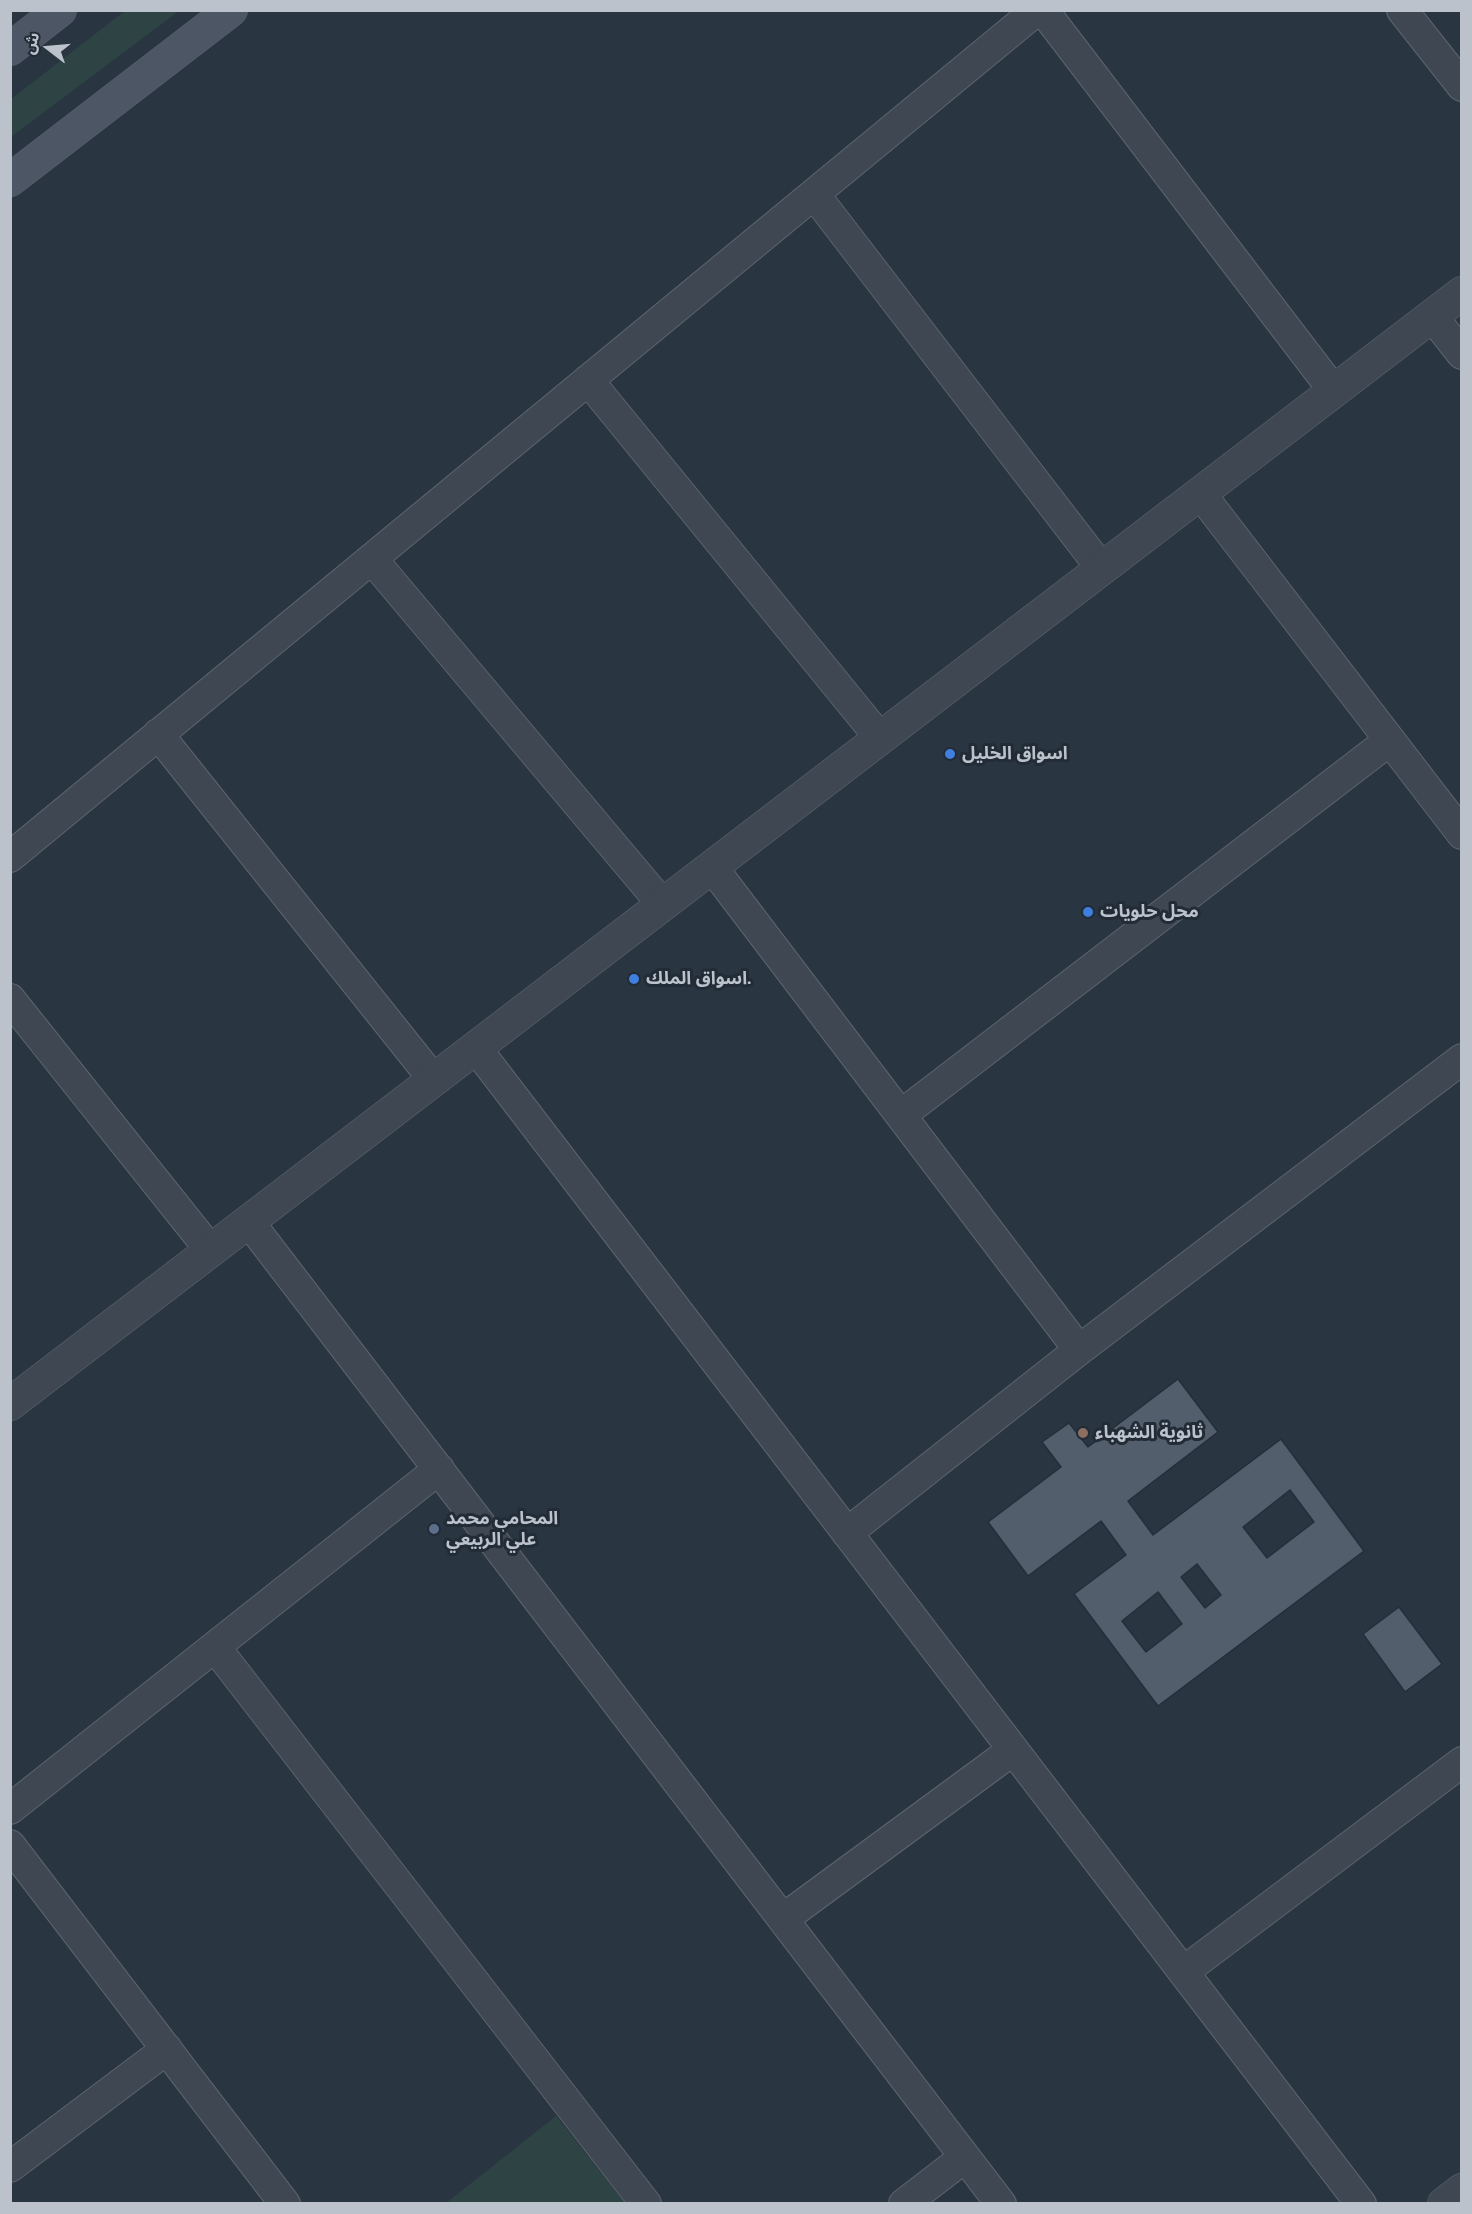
<!DOCTYPE html>
<meta charset="utf-8">
<style>
body{margin:0}
#map{position:relative;width:1472px;height:2214px;overflow:hidden;background:#2a3542;font-family:"PT Sans","Noto Sans Arabic",sans-serif}
canvas{display:block}
.frame{position:absolute;inset:0;border:12px solid #bbc2cc;pointer-events:none}
.north{position:absolute;left:18px;top:18px;width:60px;height:60px;-webkit-text-stroke:4px #222c37;paint-order:stroke;rotate:286deg;font-size:16px;font-weight:700;line-height:24px;text-align:center;color:#bbc2cc}
.north::after{content:'';display:block;margin:auto;width:21px;height:27px;background:#bbc2cc;clip-path:polygon(50% 0,100% 100%,50% 72%,0 100%)}
</style>
<div id="map">
<canvas width="1472" height="2214"></canvas>
<div class="frame"></div>
<div class="north">ش</div>
</div>
<script>
const g = document.querySelector('canvas').getContext('2d');
g.lineJoin = 'round';
function fillPath(path, color) {
  g.fillStyle = color;
  g.fill(path, 'evenodd');
}
function shape(rows) {
  const path = new Path2D();
  for (const r of rows) {
    path.moveTo(r[0], r[1]);
    for (let i = 2; i < r.length; i += 2) path.lineTo(r[i], r[i + 1]);
  }
  return path;
}
function strokePath(path, color, width, dash) {
  g.strokeStyle = color;
  g.lineWidth = width;
  g.lineCap = dash ? 'butt' : 'round';
  g.setLineDash(dash || []);
  g.stroke(path);
}
function write(font, color, halo, rows, align = 'center') {
  g.font = font + ' "PT Sans","Noto Sans Arabic",sans-serif';
  g.lineWidth = 6;
  g.setLineDash([]);
  g.textBaseline = 'middle';
  g.strokeStyle = halo;
  g.fillStyle = color;
  for (const [text, x, y, turn = 0] of rows) {
    g.save();
    g.translate(x, y);
    g.rotate((+turn || 0) * Math.PI / 180);
    g.textAlign = isNaN(turn) ? turn : align;
    if (halo) g.strokeText(text, 0, 0);
    g.fillText(text, 0, 0);
    g.restore();
  }
}
const green = shape([
 [126,10,179,11,11,137,11,99],
 [556,2116,625,2203,446,2203]
]);
const building = shape([
 [1178,1379,1218,1432,1128,1501,1153,1535,1281,1439,1364,1551,1158,1706,1074,1594,1126,1555,1101,1521,1028,1576,988,1522,1061,1467,1042,1442,1069,1423,1088,1447,1178,1379],
 [1290,1490,1314,1522,1267,1558,1243,1527,1290,1490],
 [1197,1564,1221,1595,1205,1608,1181,1577,1197,1564],
 [1158,1592,1182,1624,1146,1652,1122,1621,1158,1592],
 [1399,1607,1442,1664,1405,1692,1363,1634,1399,1607]
]);
const minor = shape([
 [1043,10,1334,391],
 [1402,10,1462,86],
 [814,194,1102,569],
 [1432,316,1462,354],
 [588,380,880,738],
 [1200,493,1462,834],
 [372,559,663,905],
 [158,734,434,1080],
 [10,857,1037,10],
 [712,867,1079,1350],
 [10,999,211,1251],
 [476,1048,1361,2204],
 [901,1115,1390,740],
 [249,1222,1001,2204],
 [847,1533,1079,1350,1462,1059],
 [215,1647,646,2204],
 [10,1809,439,1469],
 [10,1845,285,2204],
 [783,1919,1013,1750],
 [1183,1972,1462,1762],
 [10,2167,167,2049],
 [904,2204,965,2157]
]);
const tertiary = shape([
 [10,1404,1462,293],
 [1444,2204,1462,2190]
]);
const secondary = shape([
 [10,49,60,10],
 [10,180,231,10]
]);
const markers = [
 [950,754,6,"#3f7fe0"],
 [1088,912,6,"#3f7fe0"],
 [634,979,6,"#3f7fe0"],
 [1083,1433,6,"#8d6e63"],
 [434,1529,6,"#5c6f8a"]
];
const poiNames = [
 ["اسواق الخليل",962,754],
 ["محل حلويات",1100,912],
 ["اسواق الملك.",646,979],
 ["ثانوية الشهباء",1095,1433],
 ["المحامي محمد",446,1519],
 ["علي الربيعي",446,1540]
];
fillPath(green, '#2d4344');
fillPath(building, '#535e6c');
strokePath(building, '#252e39', 1.5);
strokePath(minor, '#5c656f', 32);
strokePath(tertiary, '#5c656f', 34);
strokePath(secondary, '#5c656f', 34);
strokePath(minor, '#3e4752', 30);
strokePath(tertiary, '#3e4752', 33);
strokePath(secondary, '#4c5664', 33);
for (const [x, y, r, color] of markers) {
  const dot = new Path2D();
  dot.arc(x, y, r, 0, 2 * Math.PI);
  g.fillStyle = color;
  g.fill(dot);
  strokePath(dot, '#222c37', 2);
}
write('bold 18px', '#bbc2cc', '#222c37', poiNames, 'left');
</script>
